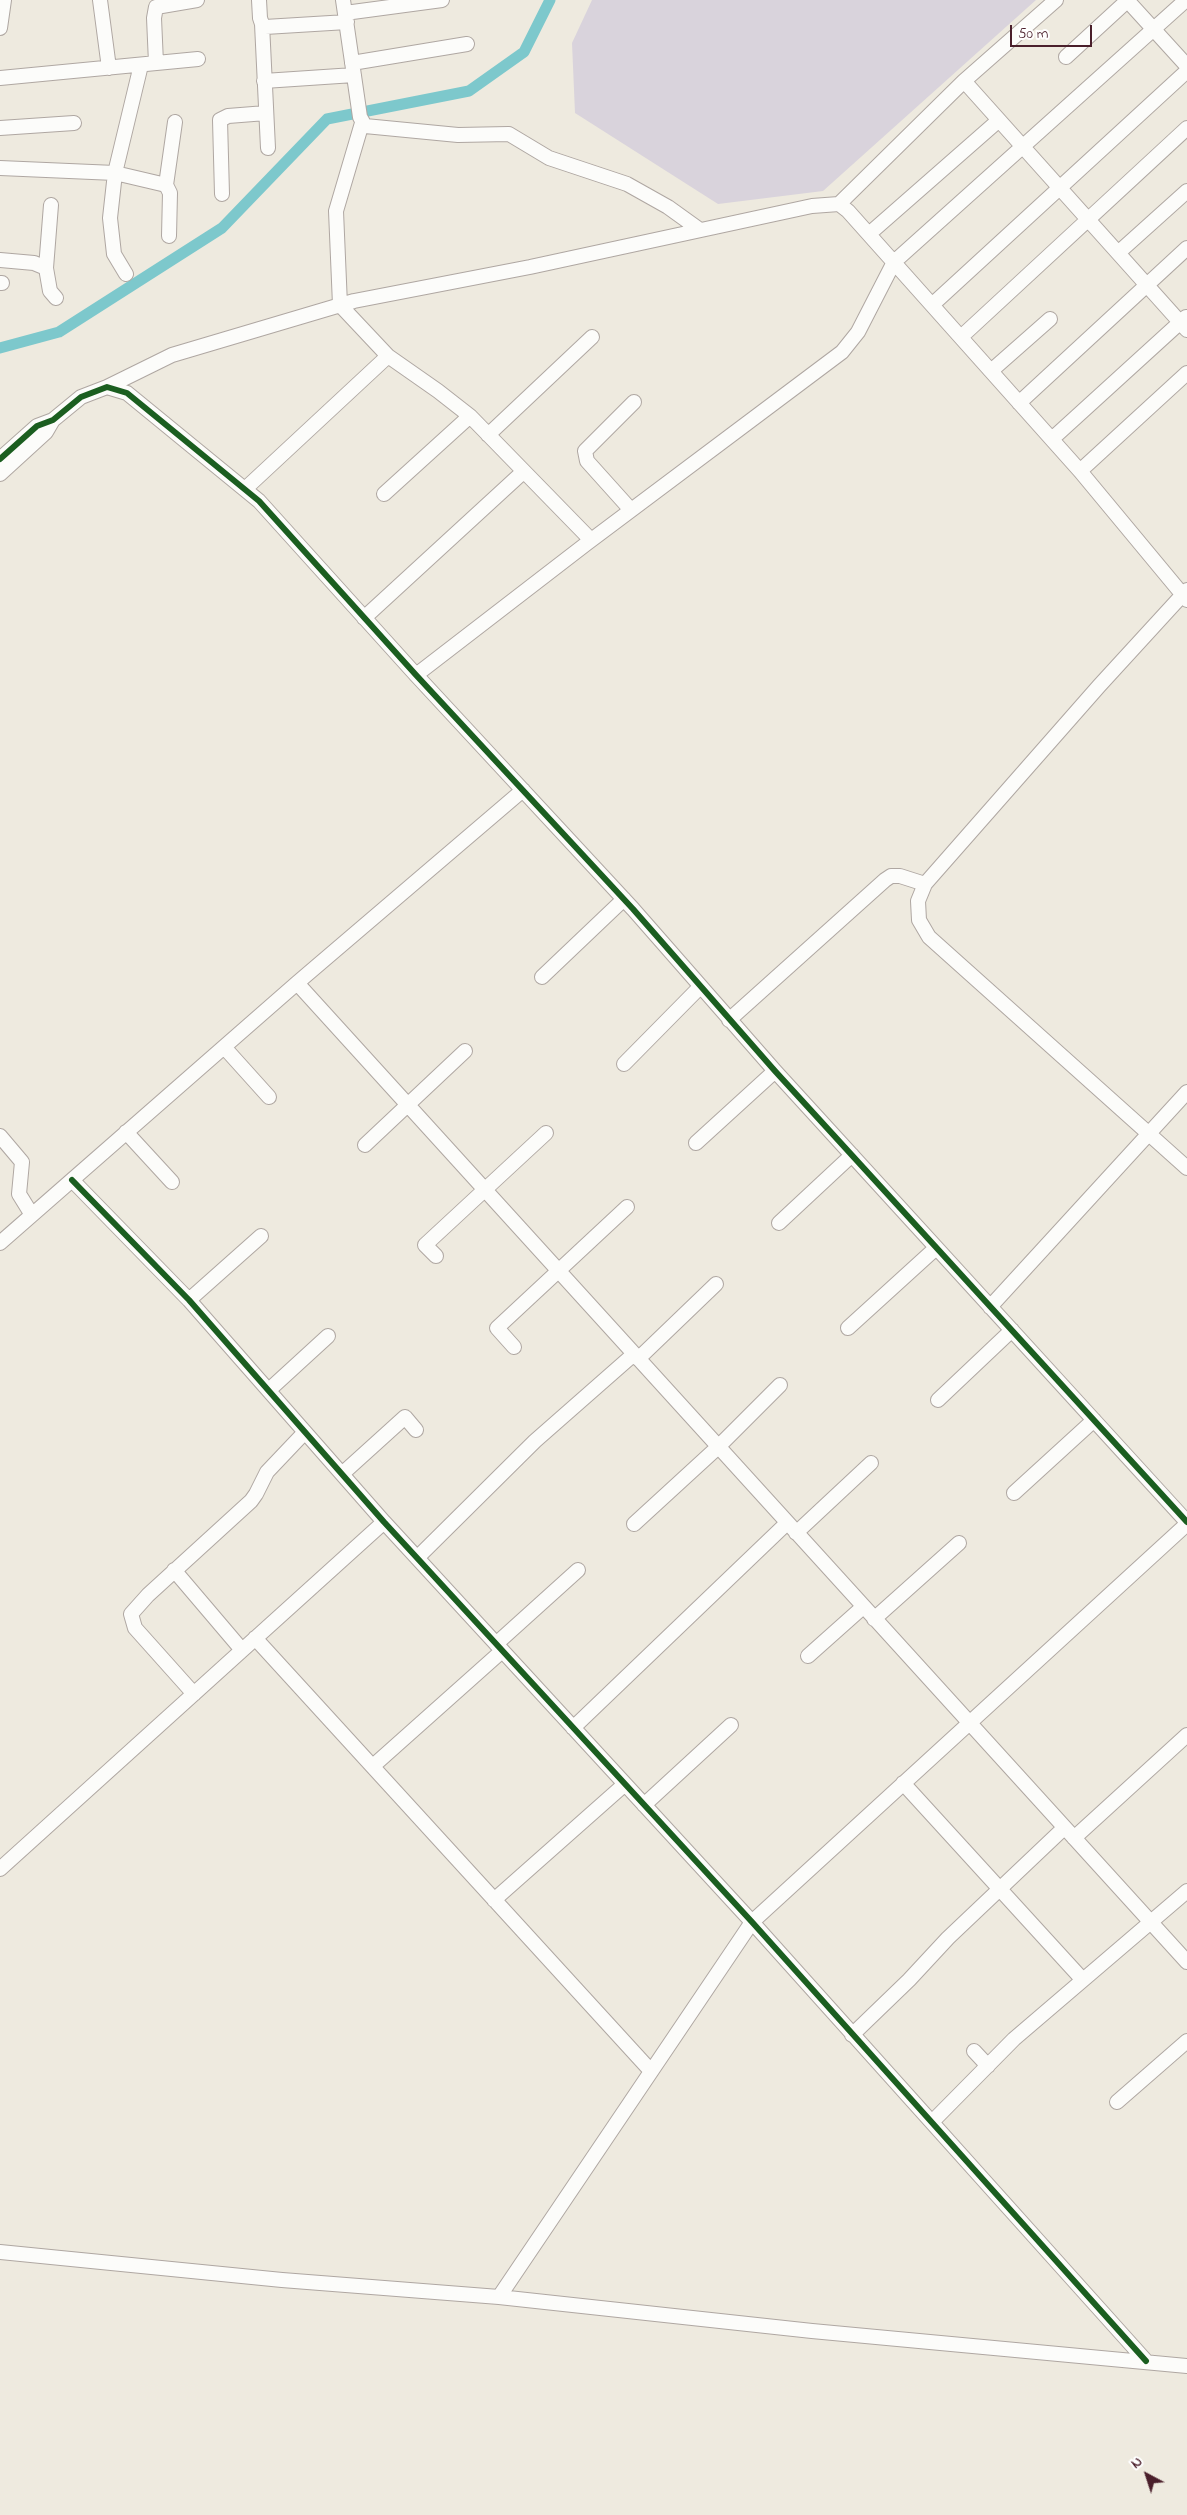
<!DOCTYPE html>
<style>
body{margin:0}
#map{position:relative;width:1187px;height:2515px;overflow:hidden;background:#eeeadf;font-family:"Indie Flower",sans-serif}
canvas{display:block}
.north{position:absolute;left:1122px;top:2450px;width:50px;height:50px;-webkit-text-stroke:4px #fff;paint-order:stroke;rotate:320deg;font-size:14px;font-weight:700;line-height:20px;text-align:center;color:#4a1f2b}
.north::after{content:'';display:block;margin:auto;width:18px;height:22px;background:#4a1f2b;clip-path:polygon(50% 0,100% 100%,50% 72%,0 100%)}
.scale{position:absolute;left:1010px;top:25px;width:82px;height:22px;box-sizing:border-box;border:2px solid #4a1f2b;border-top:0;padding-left:6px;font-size:15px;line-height:18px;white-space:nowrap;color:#4a1f2b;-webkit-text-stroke:4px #fff;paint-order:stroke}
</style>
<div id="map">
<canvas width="1187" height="2515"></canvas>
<div class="north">N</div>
<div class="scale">50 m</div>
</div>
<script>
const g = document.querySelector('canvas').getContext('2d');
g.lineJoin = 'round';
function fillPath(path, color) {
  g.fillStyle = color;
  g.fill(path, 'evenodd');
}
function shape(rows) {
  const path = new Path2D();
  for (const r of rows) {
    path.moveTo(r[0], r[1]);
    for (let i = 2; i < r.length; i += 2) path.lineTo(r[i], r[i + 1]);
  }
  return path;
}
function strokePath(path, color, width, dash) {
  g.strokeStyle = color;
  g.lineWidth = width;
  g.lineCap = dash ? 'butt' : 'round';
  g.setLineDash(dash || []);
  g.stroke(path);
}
const industrial = shape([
 [592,0,1036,0,823,191,718,204,575,113,572,43]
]);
const canal = shape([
 [0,348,59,332,222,228,327,119,469,91,524,52,550,0]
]);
const minor = shape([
 [100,0,109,68],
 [259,0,260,18,262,24,265,27,347,22],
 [343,0,360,117,365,126,458,135,509,134,549,158,627,184,668,207,700,230],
 [1127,0,1187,66],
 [345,13,442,0],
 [262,24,268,148],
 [0,28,4,0],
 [1066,57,1128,0],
 [156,63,154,18,156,7,197,0],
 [352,63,467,44],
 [0,78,198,59],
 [264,81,354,75],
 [964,81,1187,330],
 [362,123,336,211,340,305,388,356,438,391,470,416,591,540],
 [0,128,74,123],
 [0,168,115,173,166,185,170,193,169,236],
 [166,185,175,122],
 [222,194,220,120,228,116,266,113],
 [839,204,964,81,1056,0],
 [869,234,999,120],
 [1118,253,1187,191],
 [0,260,34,263,46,268,50,291,56,298],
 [46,268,51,205],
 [126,274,114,254,110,218,115,173,141,65],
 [0,283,2,283],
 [932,305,1187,71],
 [961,337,1187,128],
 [991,371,1050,319],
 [107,387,172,355,354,301,530,267,812,206,839,204,848,211,1080,471,1187,600],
 [1019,403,1187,248],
 [488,435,592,337],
 [1052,439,1186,317],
 [0,459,37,426,53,420,81,397,107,387,127,393,259,501,416,675,633,909,775,1071,1187,1522],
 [1080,471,1187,373],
 [0,474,46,432,53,420],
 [245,489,388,356],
 [384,494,470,416],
 [631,510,587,461,585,451,634,402],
 [1187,590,1099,686,925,884,918,901,919,920,929,937,1187,1168],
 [364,618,523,472],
 [416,675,586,544,842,352,858,332,894,262,1186,0],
 [542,977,624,899],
 [297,983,1187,1962],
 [729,1020,885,880,891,876,900,876,925,884],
 [224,1047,269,1097],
 [624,1064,700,987],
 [126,1132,172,1182],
 [0,1136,22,1162,19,1194,32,1215],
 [696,1143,775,1071],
 [365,1145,465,1051],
 [72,1180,189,1300,384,1522,752,1922,1146,2361],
 [779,1223,852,1155],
 [0,1243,297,983,523,790],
 [436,1256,425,1245,546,1133],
 [189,1300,261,1236],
 [990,1307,1187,1092],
 [848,1328,936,1248],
 [514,1347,497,1328,627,1207],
 [638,1359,716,1284],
 [269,1390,328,1336],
 [938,1400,1012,1330],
 [342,1474,405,1417,416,1430],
 [1014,1493,1094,1420],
 [634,1524,718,1447,780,1385],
 [796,1533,871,1463],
 [417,1558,535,1441,634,1354],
 [174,1570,242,1650],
 [874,1619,959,1543],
 [255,1638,650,2070],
 [496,1644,578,1570],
 [808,1656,863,1607],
 [194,1694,135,1628,131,1614,148,1595,251,1501,256,1494,267,1472,305,1432],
 [573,1728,787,1523],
 [373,1766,502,1651],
 [903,1783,1082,1979],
 [644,1805,731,1725],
 [1074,1838,1187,1735],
 [0,1869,384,1522],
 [494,1900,625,1784],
 [852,2035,909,1980,948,1938,1064,1828],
 [974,2051,988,2066],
 [1117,2102,1187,2041],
 [932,2122,1014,2039,1187,1891],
 [0,2252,282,2280,499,2297,812,2331,1187,2366],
 [499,2297,752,1922,1187,1524]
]);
const cycleway = shape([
 [0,459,37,426,53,420,81,397,107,387,127,393,259,501,416,675,633,909,775,1071,1187,1522],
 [72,1180,189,1300,384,1522,752,1922,1146,2361]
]);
fillPath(industrial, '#d9d3dc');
strokePath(canal, '#7dc8cc', 11);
strokePath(minor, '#afa7a2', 16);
strokePath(minor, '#fcfcfa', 14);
strokePath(cycleway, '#1b5e20', 6);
</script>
